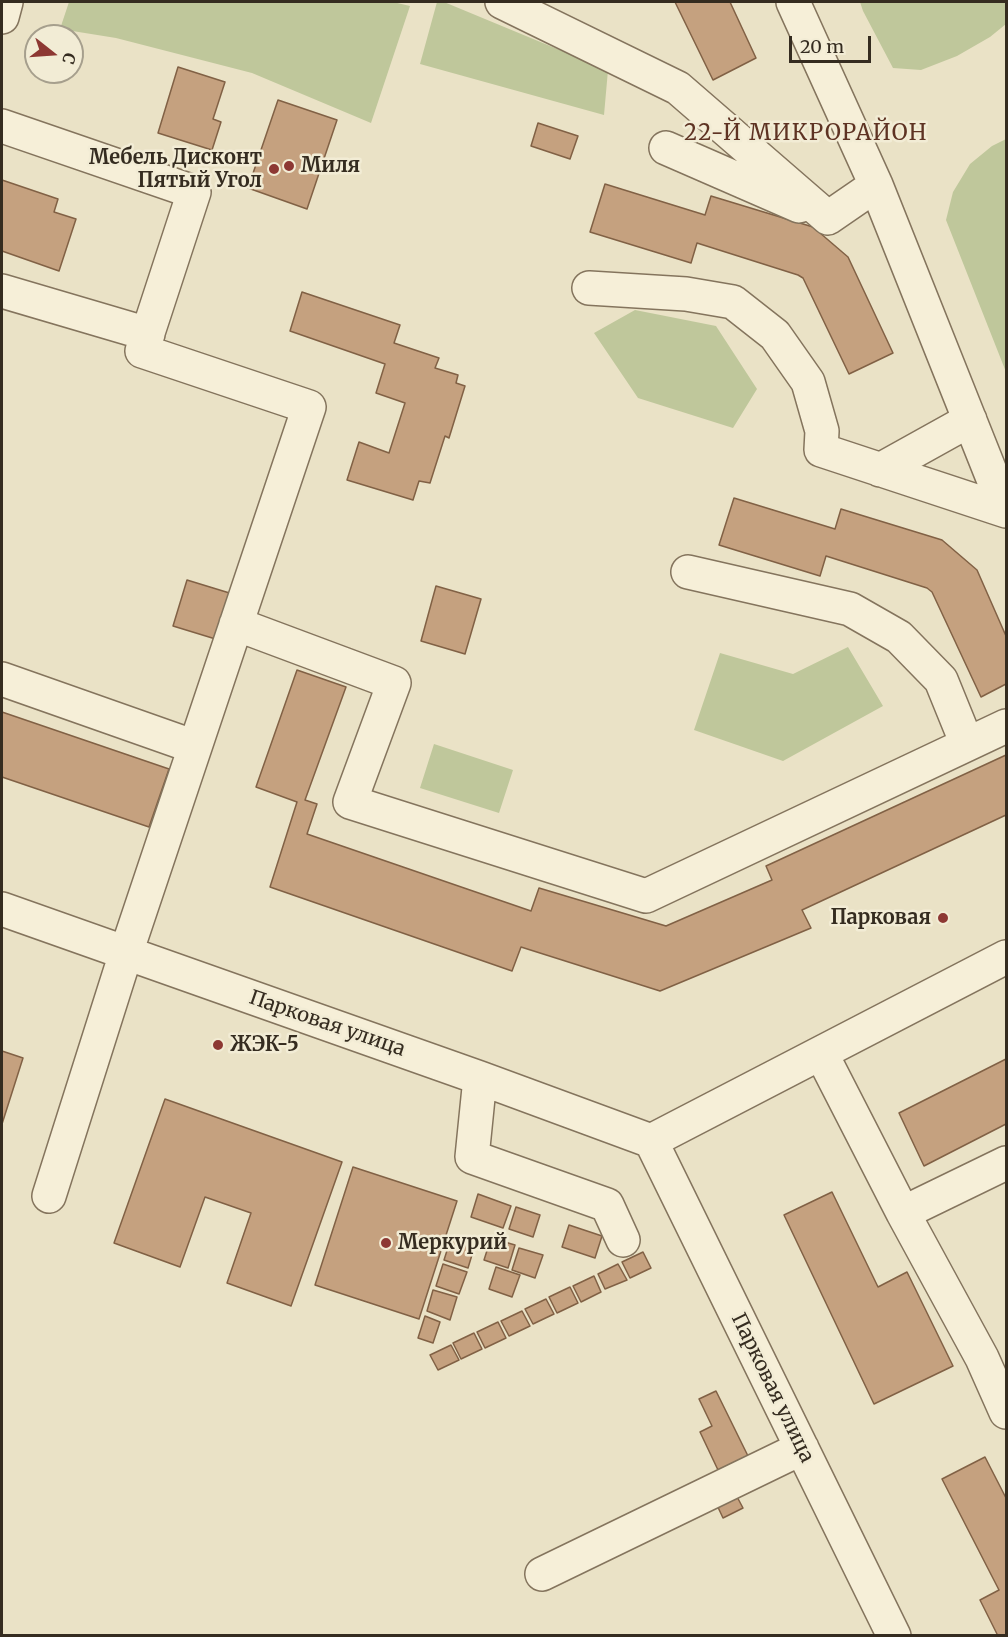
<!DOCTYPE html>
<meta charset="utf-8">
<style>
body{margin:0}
#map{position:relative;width:1008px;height:1637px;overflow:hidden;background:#eae2c6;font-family:Merriweather,serif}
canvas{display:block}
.frame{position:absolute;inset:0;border:3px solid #352c20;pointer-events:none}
.north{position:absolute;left:24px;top:24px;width:60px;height:60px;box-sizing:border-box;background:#f2ecd5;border:2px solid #a69f8d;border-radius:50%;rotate:107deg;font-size:16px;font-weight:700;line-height:24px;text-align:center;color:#352c20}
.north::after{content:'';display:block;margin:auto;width:21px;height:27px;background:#8d3833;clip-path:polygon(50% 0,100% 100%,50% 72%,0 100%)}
.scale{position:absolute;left:789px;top:36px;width:82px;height:27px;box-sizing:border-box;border:3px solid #352c20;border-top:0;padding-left:8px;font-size:18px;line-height:21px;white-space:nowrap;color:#352c20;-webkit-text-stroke:4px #f2ecd5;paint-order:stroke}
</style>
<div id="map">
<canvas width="1008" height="1637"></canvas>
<div class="frame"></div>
<div class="north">С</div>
<div class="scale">20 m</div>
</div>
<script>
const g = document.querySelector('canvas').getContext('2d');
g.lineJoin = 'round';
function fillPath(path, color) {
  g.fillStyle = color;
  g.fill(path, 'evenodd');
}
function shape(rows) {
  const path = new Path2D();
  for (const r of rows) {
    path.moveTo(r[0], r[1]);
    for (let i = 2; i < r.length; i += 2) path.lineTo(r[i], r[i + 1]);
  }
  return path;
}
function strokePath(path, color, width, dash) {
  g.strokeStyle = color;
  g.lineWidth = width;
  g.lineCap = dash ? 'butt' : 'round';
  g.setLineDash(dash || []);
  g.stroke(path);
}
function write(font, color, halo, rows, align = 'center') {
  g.font = font + ' Merriweather,serif';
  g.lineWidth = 5;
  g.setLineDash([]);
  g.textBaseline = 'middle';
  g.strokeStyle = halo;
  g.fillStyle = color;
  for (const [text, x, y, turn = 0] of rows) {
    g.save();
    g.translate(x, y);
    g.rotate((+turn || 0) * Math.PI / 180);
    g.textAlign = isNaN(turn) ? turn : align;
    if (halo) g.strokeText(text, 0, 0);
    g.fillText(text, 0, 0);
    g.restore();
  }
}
const green = shape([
 [69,2,393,2,410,6,371,123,252,73,116,38,60,29],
 [437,2,444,2,608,70,604,115,420,64],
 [860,2,1006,2,1006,24,990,37,957,56,921,70,893,68,863,11],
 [1006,139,1006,372,946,220,953,192,970,164,992,146],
 [635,310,716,326,757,389,733,428,638,398,594,333],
 [848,647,883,706,783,761,694,730,720,653,793,674],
 [434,744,513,770,499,813,420,788]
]);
const building = shape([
 [675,2,730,2,756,58,713,80,675,2],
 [178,67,225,82,213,119,221,122,212,150,158,133,178,67],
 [278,100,337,120,307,209,248,188,278,100],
 [538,123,578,136,570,159,531,146,538,123],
 [2,180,58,199,54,212,76,219,59,271,2,251,2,180],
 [605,184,705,215,711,196,813,227,848,257,893,353,849,374,803,278,798,275,697,243,691,263,590,232,605,184],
 [302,292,400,325,394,343,439,358,435,368,458,375,456,383,465,386,449,438,445,436,430,483,419,481,413,500,347,480,359,442,389,453,405,403,376,393,385,364,290,331,302,292],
 [734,498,835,529,841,509,942,540,977,570,1006,636,1006,684,981,697,932,592,927,588,826,556,820,576,719,545,734,498],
 [187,580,236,595,222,641,173,626,187,580],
 [436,586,481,599,465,654,421,641,436,586],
 [297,670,346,687,305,800,317,804,307,834,531,911,539,888,666,926,772,880,766,866,1006,755,1006,815,802,910,811,928,660,991,521,947,512,971,270,887,297,802,256,787,297,670],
 [2,712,169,769,149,827,2,777,2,712],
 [2,1051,23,1058,2,1124,2,1051],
 [1006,1059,1006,1124,924,1166,899,1113,1006,1059],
 [165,1099,342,1162,291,1306,227,1283,251,1213,205,1197,180,1267,114,1243,165,1099],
 [353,1167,457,1201,419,1319,315,1285,353,1167],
 [832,1192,878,1287,907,1272,953,1366,874,1404,784,1215,832,1192],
 [478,1194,511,1206,503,1228,471,1217,478,1194],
 [516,1207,540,1215,533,1237,509,1229,516,1207],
 [569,1225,602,1236,595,1258,562,1247,569,1225],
 [451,1238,475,1245,468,1268,444,1260,451,1238],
 [491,1238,515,1245,508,1268,484,1260,491,1238],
 [519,1248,543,1255,535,1278,512,1270,519,1248],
 [643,1252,651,1268,630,1278,622,1262,643,1252],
 [443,1264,467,1272,459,1294,436,1286,443,1264],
 [618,1264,627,1280,605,1289,598,1274,618,1264],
 [496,1267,520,1275,512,1297,489,1289,496,1267],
 [594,1276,601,1292,581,1302,573,1286,594,1276],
 [570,1287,578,1303,557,1313,549,1297,570,1287],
 [433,1290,457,1297,450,1320,427,1311,433,1290],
 [546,1299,554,1314,533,1324,525,1309,546,1299],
 [522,1311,530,1326,509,1336,501,1321,522,1311],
 [425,1316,440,1322,433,1343,418,1338,425,1316],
 [498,1322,506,1338,485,1348,477,1332,498,1322],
 [474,1333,482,1349,461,1359,453,1343,474,1333],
 [451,1345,459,1360,438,1370,430,1355,451,1345],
 [716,1391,748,1456,718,1470,700,1432,712,1426,699,1399,716,1391],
 [985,1457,1006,1498,1006,1636,998,1636,980,1600,999,1590,942,1479,985,1457],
 [735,1493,743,1508,723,1518,716,1503,735,1493]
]);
const minor = shape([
 [502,2,678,88,828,218,876,185],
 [793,2,876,185,1006,511],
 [2,17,6,2],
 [2,126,194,192,142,351,309,407,126,953,49,1196],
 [666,148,799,206],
 [589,288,686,294,733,302,775,335,808,382,822,431,821,450,1006,511],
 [2,291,148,334],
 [880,470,970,420],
 [688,572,850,609,899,637,941,680,967,744],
 [236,624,394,683,350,802,646,896,1006,726],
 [2,679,195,747],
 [2,909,480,1078,651,1141,894,1636],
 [821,1053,903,1213,1006,1163],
 [480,1078,472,1157,607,1205,623,1240],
 [651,1141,1006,957],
 [903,1213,982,1358,1006,1412],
 [542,1574,802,1448]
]);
const markers = [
 [289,166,6,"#8d3833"],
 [274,169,6,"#8d3833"],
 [943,918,6,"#8d3833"],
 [218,1045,6,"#8d3833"],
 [386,1243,6,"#8d3833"]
];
const poiNames = [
 ["Мебель Дисконт",262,158,"right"],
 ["Пятый Угол",262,181,"right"],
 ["Миля",301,166],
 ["Парковая",931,918,"right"],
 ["ЖЭК-5",230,1045],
 ["Меркурий",398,1243]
];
const streetNames = [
 ["Парковая улица",327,1024,19],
 ["Парковая улица",772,1388,64]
];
const quarterNames = [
 ["22-Й МИКРОРАЙОН",806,134]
];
fillPath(green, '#bfc79b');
fillPath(building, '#c5a17f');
strokePath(building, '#816145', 1.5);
strokePath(minor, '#84745d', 36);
strokePath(minor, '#f6efd8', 33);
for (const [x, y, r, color] of markers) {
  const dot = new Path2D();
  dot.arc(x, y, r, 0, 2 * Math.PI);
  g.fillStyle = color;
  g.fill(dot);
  strokePath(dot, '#f2ecd5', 2);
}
write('bold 20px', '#352c20', '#f2ecd5', poiNames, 'left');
write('20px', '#352c20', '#f2ecd5', streetNames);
g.letterSpacing = '1.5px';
write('22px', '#5e3323', '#f2ecd5', quarterNames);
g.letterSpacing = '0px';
</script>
